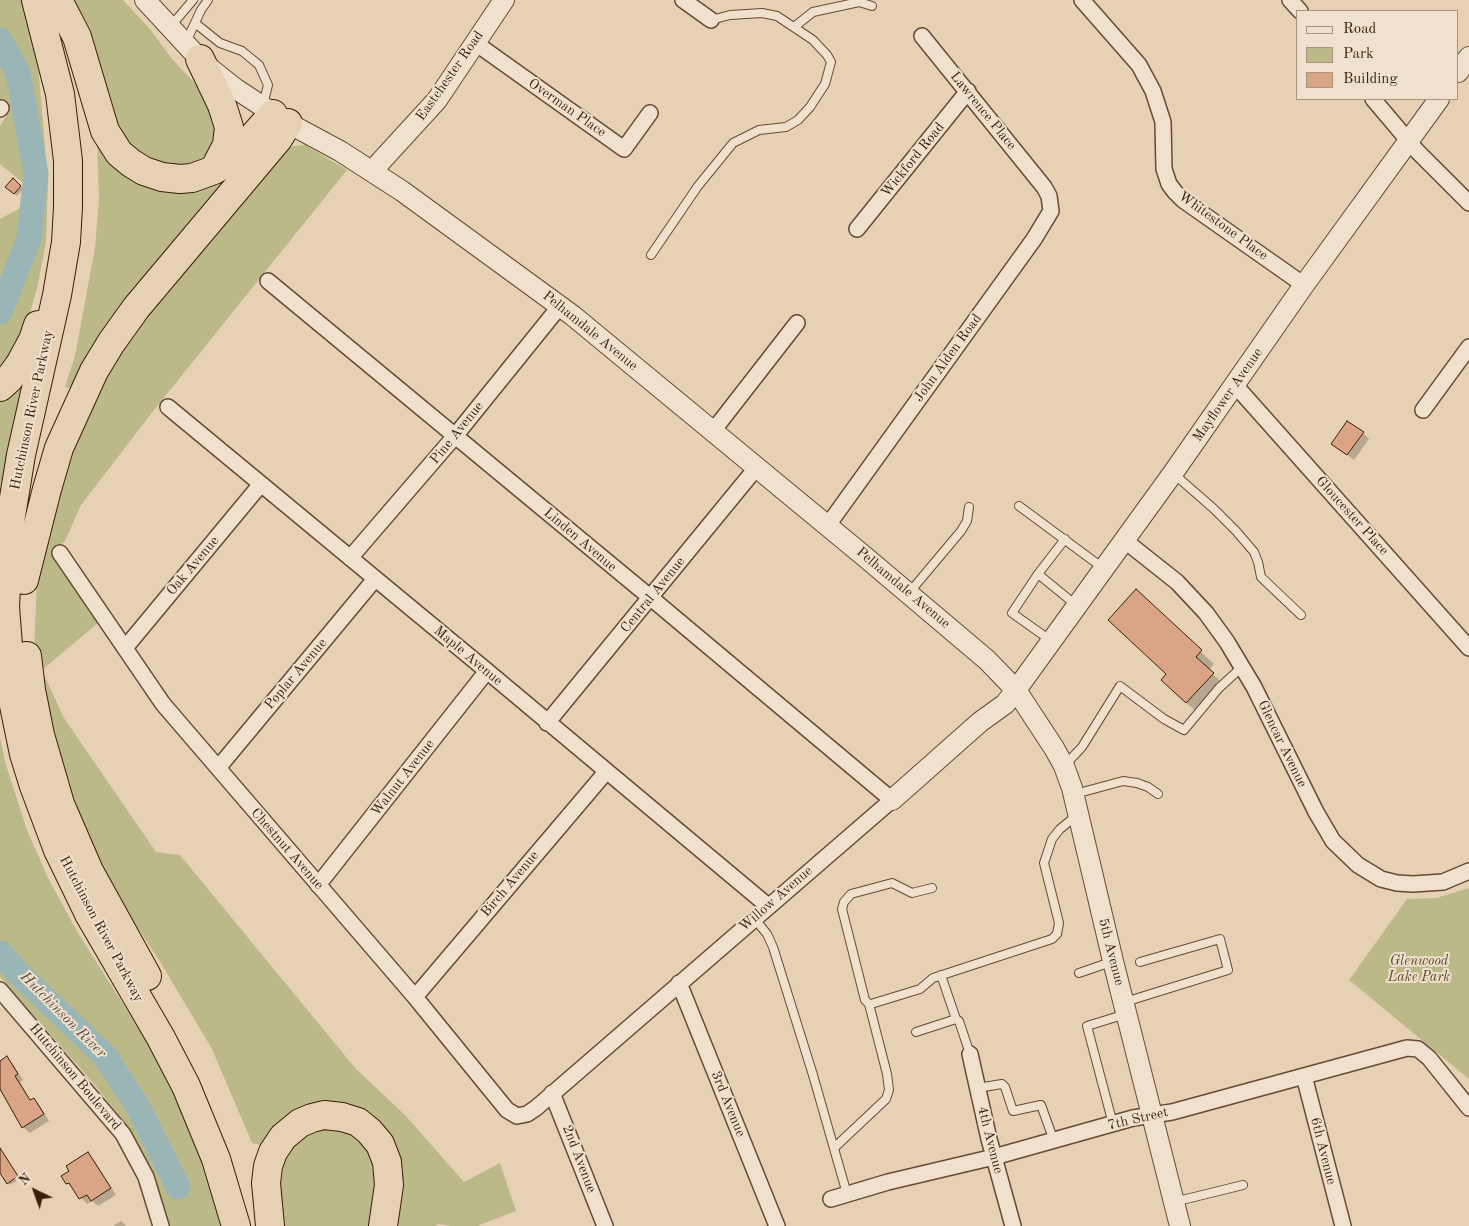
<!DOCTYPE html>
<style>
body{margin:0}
#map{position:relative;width:1469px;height:1226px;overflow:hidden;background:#e7d1b4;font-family:"Old Standard TT",serif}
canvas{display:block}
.legend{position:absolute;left:1296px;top:10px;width:162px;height:90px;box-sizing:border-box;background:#efe1ce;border:1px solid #a79380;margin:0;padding:6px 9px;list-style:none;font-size:15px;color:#3b1d0a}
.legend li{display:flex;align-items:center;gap:10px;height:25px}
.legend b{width:25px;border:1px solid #a79380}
.north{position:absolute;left:10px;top:1166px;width:50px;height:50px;-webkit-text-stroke:4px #efe1ce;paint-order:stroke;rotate:318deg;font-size:14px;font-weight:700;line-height:20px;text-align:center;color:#3b1d0a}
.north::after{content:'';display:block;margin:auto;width:18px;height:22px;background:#3b1d0a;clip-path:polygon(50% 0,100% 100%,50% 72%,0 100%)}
</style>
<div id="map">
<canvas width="1469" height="1226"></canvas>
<ul class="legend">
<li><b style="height:6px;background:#efe1ce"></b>Road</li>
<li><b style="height:14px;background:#bcb988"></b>Park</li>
<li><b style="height:14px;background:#d9a585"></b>Building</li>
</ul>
<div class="north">N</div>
</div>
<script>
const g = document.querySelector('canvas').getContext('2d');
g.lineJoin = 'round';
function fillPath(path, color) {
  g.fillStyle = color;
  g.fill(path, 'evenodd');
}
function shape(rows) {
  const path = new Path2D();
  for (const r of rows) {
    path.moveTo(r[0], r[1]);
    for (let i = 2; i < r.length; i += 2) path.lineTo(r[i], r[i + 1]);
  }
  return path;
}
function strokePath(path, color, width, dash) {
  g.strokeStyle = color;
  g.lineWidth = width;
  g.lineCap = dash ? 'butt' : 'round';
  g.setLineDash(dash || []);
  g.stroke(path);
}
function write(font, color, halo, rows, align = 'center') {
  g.font = font + ' "Old Standard TT",serif';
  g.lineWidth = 4;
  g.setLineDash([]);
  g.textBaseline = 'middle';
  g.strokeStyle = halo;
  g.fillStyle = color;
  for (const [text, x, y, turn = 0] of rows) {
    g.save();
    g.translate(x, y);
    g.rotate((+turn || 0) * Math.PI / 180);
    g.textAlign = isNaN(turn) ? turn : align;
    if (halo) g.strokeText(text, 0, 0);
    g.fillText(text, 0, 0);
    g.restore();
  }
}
const green = shape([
 [0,0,22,0,38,65,48,181,46,242,38,284,26,328,0,372,0,219,30,203,23,183,0,164,0,126,7,115,0,100],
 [75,0,123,0,149,28,173,60,207,96,216,113,216,146,202,162,178,169,140,156,109,119],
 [97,140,112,156,233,176,74,389,65,387,75,356,95,248,99,199],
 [305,145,347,170,154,410,81,505,65,541,54,549,52,556,98,623,42,670,64,718,156,852,180,855,356,1069,405,1115,464,1182,500,1163,516,1211,477,1226,450,1226,439,1224,435,1226,393,1226,391,1145,300,1109,282,1119,268,1134,261,1145,252,1143,212,1049,159,960,107,882,64,800,34,652,38,556,49,498,129,328,282,152,293,146],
 [16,381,23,386,0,488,0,393],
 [0,737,5,762,27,830,48,878,78,933,147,1042,175,1092,201,1152,222,1226,170,1226,154,1176,127,1126,95,1085,0,977],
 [1469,888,1469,1079,1349,980,1407,899,1436,898],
 [322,1121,359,1131,380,1162,373,1226,280,1226,279,1152]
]);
const shadow = shape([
 [13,180,23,189,17,196,7,187],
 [1363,433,1369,439,1354,460,1333,444],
 [1136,591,1214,664,1209,670,1226,687,1200,715,1176,693],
 [7,1058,13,1064,23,1080,20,1082,31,1101,34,1100,40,1106,49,1121,30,1133,23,1127,0,1090,0,1062],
 [0,1150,20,1179,10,1185,0,1170],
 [88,1154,94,1160,116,1195,98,1206,92,1201,87,1204,62,1176,71,1171],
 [121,1221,126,1226,113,1226]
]);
const river = shape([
 [0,40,18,73,36,174,29,239,0,312],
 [0,953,19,974,105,1056,137,1105,178,1187]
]);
const building = shape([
 [13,178,21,186,14,194,5,187,13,178],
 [1347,421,1364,432,1347,455,1331,444,1347,421],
 [1136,589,1202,650,1196,657,1214,673,1186,703,1161,680,1166,674,1108,620,1136,589],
 [7,1056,18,1074,15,1076,30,1100,34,1098,44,1114,22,1128,0,1089,0,1061,7,1056],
 [0,1148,18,1176,7,1184,0,1173,0,1148],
 [88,1152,111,1188,91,1201,87,1195,79,1199,69,1183,66,1184,61,1176,69,1171,66,1166,88,1152]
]);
const service = shape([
 [195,23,220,43,242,51,259,65,268,85,263,105],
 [171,26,193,0],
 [794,27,813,12,859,2,872,6],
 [186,42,201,10,208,0],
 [651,255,698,186,733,143,759,130,786,127,798,120,810,107,825,84,831,62,827,55,813,40,777,16,762,13,730,15,711,20],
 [1174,474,1214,509,1236,531,1254,552,1258,562,1261,577,1301,615],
 [1019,506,1103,568],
 [1065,539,1038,574,1076,605],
 [1038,574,1012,613,1050,640],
 [909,593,961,531,967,521,969,507],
 [1065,765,1082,747,1120,686,1164,719,1184,730,1219,688,1242,667],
 [1075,794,1123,781,1137,783,1148,787,1158,794],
 [932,888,912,893,892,883,851,894,844,902,842,909,865,1000,869,1004,871,1004,920,989,933,978,1052,939,1057,934,1059,923,1044,863,1052,839,1060,829,1076,816],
 [754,918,767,934,773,947,813,1075,847,1194],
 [1079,973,1111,962],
 [941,975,956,1019],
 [1125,1002,1228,970,1220,939,1140,962],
 [916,1032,956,1019,959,1021,970,1054],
 [977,1088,1002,1084,1005,1087,1013,1111,1041,1105,1054,1141],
 [1113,1124,1087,1026,1126,1014],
 [834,1148,886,1099,889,1090,887,1074,869,1004],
 [1174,1202,1243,1185]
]);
const minor = shape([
 [683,0,711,20],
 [1082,0,1139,65,1153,91,1163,122,1164,169,1169,184,1175,192,1183,200,1304,285],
 [1290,0,1300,11],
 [474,42,624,149,650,113],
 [1373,99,1417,151,1469,203],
 [0,109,1,108],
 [857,229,968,91],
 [1235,385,1469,648],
 [168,407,487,671,768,906],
 [1423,410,1469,347],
 [713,431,797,323],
 [828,525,1034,239,1051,211,1049,196,1044,187,922,36],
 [1124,540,1177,582,1206,613,1227,642,1254,687,1316,812,1333,841,1358,865,1381,879,1397,883,1413,884,1443,882,1469,871],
 [60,553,163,704,415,997,507,1110,517,1116,527,1114,536,1108,892,800,651,598,268,281],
 [350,558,455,436,560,306],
 [125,648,261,484],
 [547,723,757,467],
 [218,768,375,579],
 [318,885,487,671],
 [679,983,777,1226],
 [0,990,123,1134,146,1177,161,1226],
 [415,997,606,772],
 [970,1054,989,1139,1013,1226],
 [1304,1076,1343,1226],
 [552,1093,605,1226],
 [831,1199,888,1182,994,1157,1133,1118,1172,1112,1407,1048,1418,1049,1429,1058,1469,1108]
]);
const tertiary = shape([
 [145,0,194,53,212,70,236,89,288,123,340,151,402,191,572,315,864,556,987,660,1016,690,1054,748,1064,766,1072,788,1113,961,1180,1226],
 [1458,72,1469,57],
 [372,171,437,100,504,0],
 [892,800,980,722,1005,704,1016,690,1173,473,1304,285,1439,99]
]);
const motorway = shape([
 [36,0,60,94,68,161,68,207,66,242,57,295,21,455,9,528,5,607,12,696,24,754,34,786,58,850,89,914,161,1038,186,1086,216,1159,236,1226],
 [58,0,77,37,105,131,119,153,131,163,144,171,162,177,180,179,192,178,214,170,234,158,273,114],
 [200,59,222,105,229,127,227,145,214,170],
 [0,387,9,379,20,364,33,340,38,325],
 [24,580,47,489,59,448,94,371,111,343,136,308,278,139,288,123],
 [27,656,31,690,40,735,60,804,89,871,147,976],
 [270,1226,266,1183,268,1166,273,1152,283,1137,300,1123,312,1118,324,1115,342,1117,358,1122,369,1131,380,1144,387,1162,389,1185,383,1226]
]);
const streetNames = [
 ["Eastchester Road",450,76,-55],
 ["Overman Place",567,108,35],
 ["Lawrence Place",983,111,51],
 ["Wickford Road",913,160,-51],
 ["Whitestone Place",1223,226,36],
 ["Pelhamdale Avenue",590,331,39],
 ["John Alden Road",948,358,-54],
 ["Mayflower Avenue",1228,395,-55],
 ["Hutchinson River Parkway",32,410,-78],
 ["Pine Avenue",457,433,-51],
 ["Gloucester Place",1352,516,48],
 ["Linden Avenue",580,540,40],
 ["Oak Avenue",193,566,-50],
 ["Pelhamdale Avenue",903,588,40],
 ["Central Avenue",653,595,-51],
 ["Maple Avenue",468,656,40],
 ["Poplar Avenue",296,674,-50],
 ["Glencar Avenue",1282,744,64],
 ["Walnut Avenue",403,778,-52],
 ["Chestnut Avenue",287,849,49],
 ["Birch Avenue",510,884,-50],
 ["Willow Avenue",776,899,-41],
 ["Hutchinson River Parkway",101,929,62],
 ["5th Avenue",1111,952,76],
 ["Hutchinson Boulevard",75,1077,50],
 ["3rd Avenue",728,1104,68],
 ["7th Street",1138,1119,-13],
 ["4th Avenue",990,1140,76],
 ["6th Avenue",1323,1151,76],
 ["2nd Avenue",579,1159,69]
];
const parkNames = [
 ["Glenwood",1419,961],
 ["Lake Park",1419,977]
];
const waterNames = [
 ["Hutchinson River",63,1015,45]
];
fillPath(green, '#bcb988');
fillPath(shadow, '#0003');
strokePath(river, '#99b5b5', 25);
fillPath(building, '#d9a585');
strokePath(building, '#3b1d0a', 1);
strokePath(service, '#664a34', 10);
strokePath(minor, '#664a34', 18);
strokePath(tertiary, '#664a34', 22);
strokePath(motorway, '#3b1d0a', 30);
strokePath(service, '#efe1ce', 8);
strokePath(minor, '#efe1ce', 15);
strokePath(tertiary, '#efe1ce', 20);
strokePath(motorway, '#e7d1b4', 28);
write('14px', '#3b1d0a', '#efe1ce', streetNames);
write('italic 14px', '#5b442a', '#efe1ce', parkNames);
write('italic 15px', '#574b3d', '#efe1ce', waterNames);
</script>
